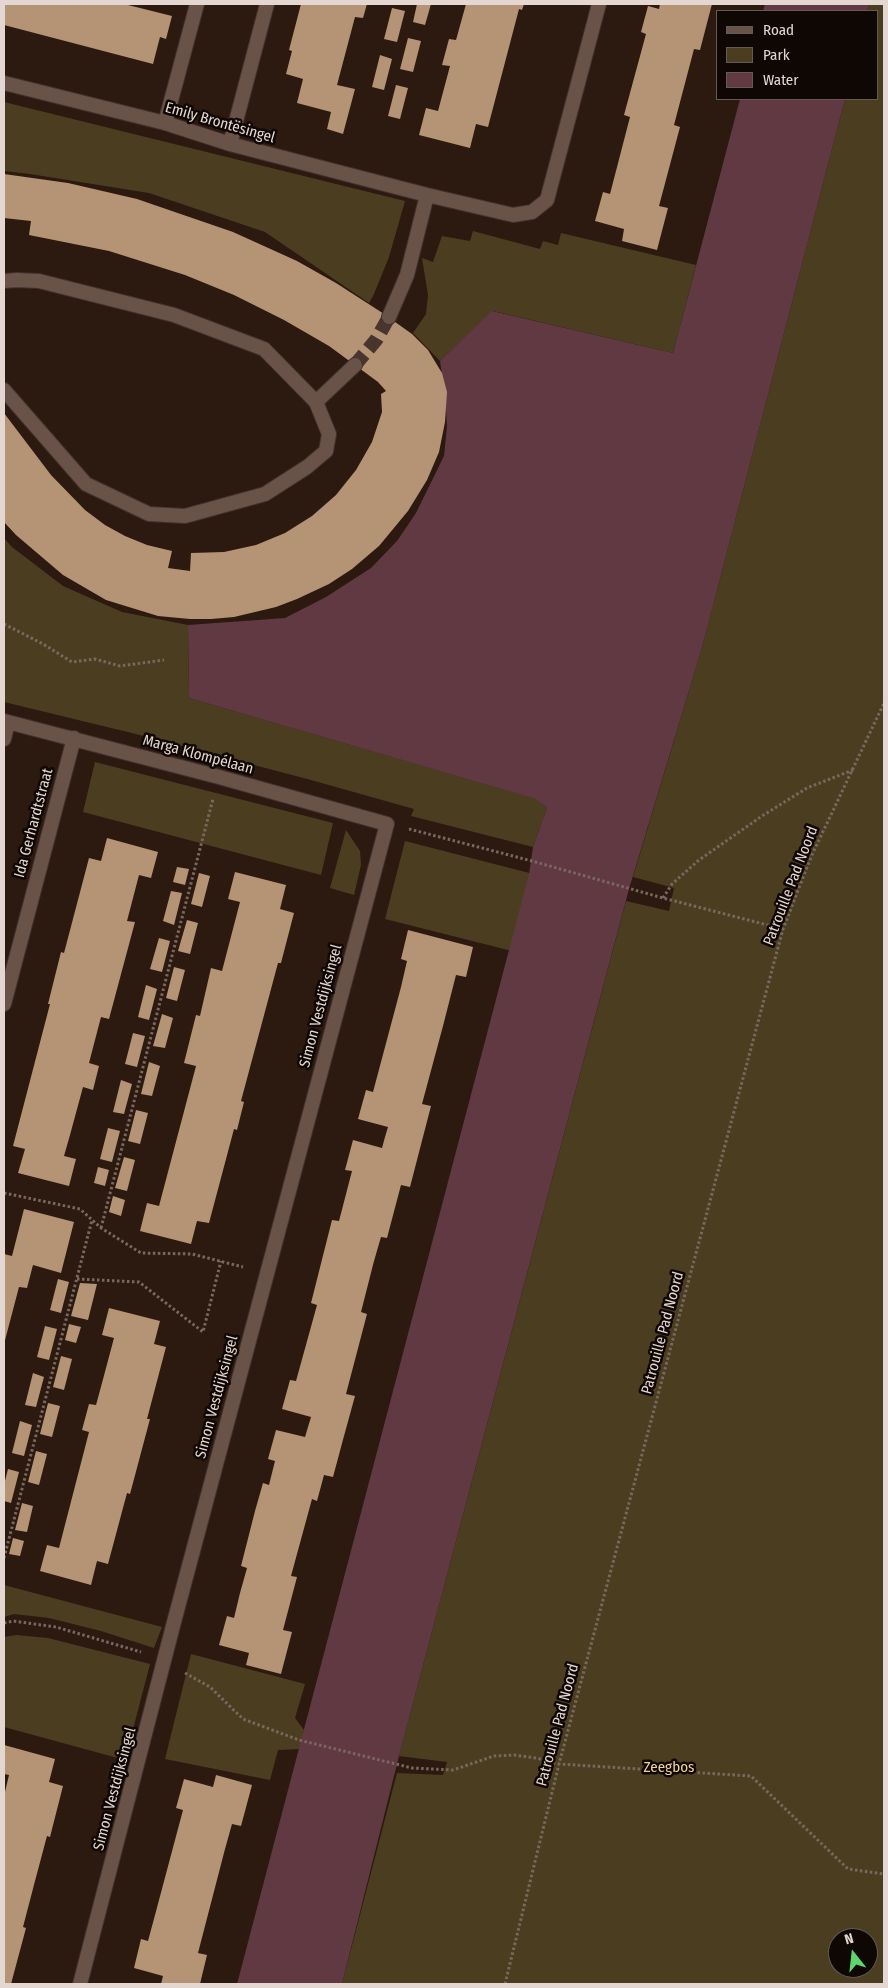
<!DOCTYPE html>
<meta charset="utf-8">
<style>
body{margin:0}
#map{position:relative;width:888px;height:1988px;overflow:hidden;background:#2c1910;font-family:"Fira Sans Condensed",sans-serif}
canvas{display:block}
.frame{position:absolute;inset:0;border:5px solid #e4d6d0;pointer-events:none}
.legend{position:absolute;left:716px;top:10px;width:162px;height:90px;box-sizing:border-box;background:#0f0704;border:1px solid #645a56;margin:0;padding:6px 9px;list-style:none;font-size:15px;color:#e4d6d0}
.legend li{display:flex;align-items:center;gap:10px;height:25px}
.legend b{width:25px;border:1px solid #645a56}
.north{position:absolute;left:828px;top:1928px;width:50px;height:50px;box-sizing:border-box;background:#0f0704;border:1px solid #645a56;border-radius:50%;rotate:344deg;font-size:14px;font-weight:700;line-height:20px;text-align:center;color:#e4d6d0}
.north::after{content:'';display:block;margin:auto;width:18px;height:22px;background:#5ed56c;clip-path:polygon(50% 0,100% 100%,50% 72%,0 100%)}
</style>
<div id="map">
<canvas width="888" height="1988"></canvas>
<div class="frame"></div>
<ul class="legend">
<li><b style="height:6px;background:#695248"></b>Road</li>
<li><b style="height:14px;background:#4b3e20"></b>Park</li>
<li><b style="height:14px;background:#613943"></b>Water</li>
</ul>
<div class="north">N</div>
</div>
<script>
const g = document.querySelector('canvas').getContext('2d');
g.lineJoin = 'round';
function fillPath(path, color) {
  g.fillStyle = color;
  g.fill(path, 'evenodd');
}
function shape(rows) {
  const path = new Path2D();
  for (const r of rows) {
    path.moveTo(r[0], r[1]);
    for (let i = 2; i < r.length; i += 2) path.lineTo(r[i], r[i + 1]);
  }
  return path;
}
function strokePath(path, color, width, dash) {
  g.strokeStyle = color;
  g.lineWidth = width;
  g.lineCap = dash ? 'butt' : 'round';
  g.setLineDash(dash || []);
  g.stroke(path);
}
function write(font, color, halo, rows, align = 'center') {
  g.font = font + ' "Fira Sans Condensed",sans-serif';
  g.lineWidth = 5;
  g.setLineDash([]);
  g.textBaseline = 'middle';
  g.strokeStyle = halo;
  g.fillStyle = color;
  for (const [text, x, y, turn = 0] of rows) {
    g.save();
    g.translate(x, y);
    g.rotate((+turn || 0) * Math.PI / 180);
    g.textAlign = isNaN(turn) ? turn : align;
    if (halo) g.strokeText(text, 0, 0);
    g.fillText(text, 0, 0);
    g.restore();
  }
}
const green = shape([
 [869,4,884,4,884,1984,342,1984,397,1773,443,1775,447,1762,399,1756,626,901,669,911,674,888,633,877,702,648,845,99,877,99,877,11,867,11],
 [838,1938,868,1938,868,1968,838,1968],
 [4,102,405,201,389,257,374,294,369,303,265,232,149,193,30,174,4,171],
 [473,231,540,249,543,241,558,245,561,233,696,265,673,353,493,311,440,361,413,333,426,314,428,295,422,258,433,262,442,236,470,241],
 [4,538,12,547,63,586,122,612,188,625,189,698,537,799,547,808,533,847,411,816,414,809,311,780,140,735,4,702],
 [95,762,333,823,321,875,83,812],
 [346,830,360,851,361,865,354,895,330,888],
 [405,841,541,876,520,953,385,919],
 [4,1585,162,1627,154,1648,101,1631,49,1618,14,1614,4,1617],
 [16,1635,48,1638,150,1664,125,1760,4,1727,4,1637],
 [191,1654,305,1684,295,1718,304,1730,300,1749,278,1750,270,1780,165,1759]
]);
const water = shape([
 [765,4,869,4,867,11,763,11],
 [740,99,845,99,702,648,629,889,399,1756,342,1984,237,1984,529,874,533,847,547,808,536,799,189,698,188,625,285,618,326,597,371,568,397,541,416,513,444,456,447,426,445,395,440,361,492,311,673,353]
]);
const building = shape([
 [4,4,124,4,172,16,166,39,160,37,153,64,4,25],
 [301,4,367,4,363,18,355,17,337,85,355,89,343,134,327,129,331,112,297,103,303,79,286,74,292,51,289,50],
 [417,4,431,4,425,25,413,22],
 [466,4,524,4,522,10,519,9,488,127,476,124,470,148,419,135,426,108,438,111,450,66,442,65,449,39,456,40],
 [660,4,712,4,700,50,694,49,674,125,680,127,659,206,668,208,657,250,622,241,624,229,595,221,603,192,610,194,630,117,624,115,646,34,641,32,648,6,659,9],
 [392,8,405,11,397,42,384,39],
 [408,38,421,41,413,72,400,69],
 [380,55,392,59,384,90,372,87],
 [396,85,408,88,400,119,388,116],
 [4,174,68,183,137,199,233,232,297,261,336,283,381,312,412,334,428,350,442,373,447,392,445,422,439,452,427,480,408,511,379,546,352,569,329,584,297,599,276,607,234,617,211,619,190,619,158,616,106,600,63,575,16,535,4,522,4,413,51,475,85,510,105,525,125,536,147,545,172,551,168,568,190,571,191,553,224,552,256,545,285,533,312,516,336,495,356,470,372,442,382,412,381,394,386,391,378,382,329,346,284,320,234,295,185,275,109,251,29,235,31,221,4,218],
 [107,838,158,852,151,878,139,875,127,921,135,922,109,1019,101,1017,89,1063,99,1066,93,1090,83,1087,70,1135,64,1156,76,1159,69,1186,18,1173,25,1149,13,1146,50,1004,48,1004,61,952,64,953,89,858,101,861],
 [177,867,189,869,185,885,173,882],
 [235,872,286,885,280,909,294,913,281,963,278,963,241,1101,244,1102,237,1130,234,1129,209,1223,197,1221,191,1244,140,1231,147,1203,159,1206,196,1066,184,1063,196,1015,200,1016,211,968,222,971,240,902,228,899],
 [199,873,210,876,202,907,191,904],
 [171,891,182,893,174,925,163,921],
 [187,920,198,923,190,954,178,951],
 [408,930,473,947,466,977,456,975,443,1026,422,1104,431,1106,410,1187,401,1185,387,1238,381,1237,374,1261,361,1312,367,1314,346,1394,355,1396,344,1436,333,1477,324,1475,317,1501,312,1499,291,1576,297,1577,283,1630,292,1632,281,1674,246,1665,249,1653,219,1645,227,1616,234,1618,240,1593,247,1568,241,1566,255,1511,263,1483,269,1485,275,1461,268,1459,276,1430,305,1437,311,1417,282,1409,290,1380,296,1381,317,1305,311,1303,332,1220,339,1221,352,1171,345,1170,353,1140,382,1148,385,1137,388,1127,358,1119,366,1090,373,1092,401,987,407,961,401,959],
 [159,938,170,941,162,972,150,969],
 [174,967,185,970,177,1001,166,998],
 [146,985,157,989,149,1020,138,1017],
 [162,1014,173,1018,165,1048,153,1046],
 [133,1033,145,1036,137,1067,125,1064],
 [149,1062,160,1066,152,1096,141,1094],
 [121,1080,132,1084,124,1114,113,1112],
 [136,1110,148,1113,140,1144,128,1141],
 [108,1128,120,1131,112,1162,100,1159],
 [124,1157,135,1160,127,1191,115,1188],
 [98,1167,109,1170,105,1186,94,1183],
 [113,1196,125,1200,121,1216,109,1212],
 [24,1209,74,1222,61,1273,33,1265,27,1288,19,1287,4,1344,4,1254,12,1256],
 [58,1279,69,1282,61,1313,50,1310],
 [80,1283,97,1284,88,1320,71,1316],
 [109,1308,160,1321,154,1344,166,1347,147,1419,150,1419,130,1494,127,1493,108,1564,97,1561,91,1585,40,1571,47,1545,59,1548,89,1432,82,1430,89,1404,96,1405,102,1383,114,1338,102,1335],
 [69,1324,81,1327,76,1343,65,1340],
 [45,1326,57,1329,49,1360,37,1357],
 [61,1356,72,1359,64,1390,53,1387],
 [33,1373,44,1377,36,1407,25,1405],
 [48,1403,60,1406,52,1437,40,1434],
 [20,1421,32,1425,24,1456,12,1453],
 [36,1451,47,1454,39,1485,28,1482],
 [8,1469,19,1472,11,1503,4,1501,4,1485],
 [22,1503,33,1506,27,1532,15,1530],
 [13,1538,24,1541,20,1556,9,1554],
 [4,1745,55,1759,49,1782,63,1786,50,1837,47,1836,35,1881,23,1927,26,1928,11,1984,4,1984,4,1796,9,1775,4,1774],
 [216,1775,252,1785,241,1826,232,1824,225,1849,198,1953,207,1955,200,1984,161,1984,163,1976,134,1968,141,1939,148,1941,155,1915,183,1810,176,1808,184,1779,213,1787]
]);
const minorTunnel = shape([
 [355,365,376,340,389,317]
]);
const path = shape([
 [4,624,43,644,72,662,95,659,120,666,164,660],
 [409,829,532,861,663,898,783,929],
 [663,898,672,884,699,860,762,816,807,788,853,770],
 [4,1193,80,1209,101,1228,141,1253,192,1254,243,1267],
 [101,1228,213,799],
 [77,1279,139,1282,203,1332,221,1261],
 [4,1558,92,1220],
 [4,1623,13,1621,56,1627,141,1652],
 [185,1673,210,1687,243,1719,299,1740,412,1768,453,1770,494,1756,514,1755,536,1758,559,1764,751,1776,848,1869,884,1874],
 [505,1984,559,1764,783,929,811,857,884,703]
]);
const minor = shape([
 [4,83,165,123,230,144,427,195,513,215,532,212,547,200,599,4],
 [165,123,197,4],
 [230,144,267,4],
 [4,281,17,280,39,281,174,315,264,349,316,402,329,434,326,451,307,467,265,494,185,516,149,514,86,484,4,390],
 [389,317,407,275,427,195],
 [316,402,355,365],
 [4,721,219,777,387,824,174,1622,80,1984],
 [4,739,8,722],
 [4,1004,74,738]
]);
const streetNames = [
 ["Emily Brontësingel",220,123,16],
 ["Marga Klompélaan",198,755,15],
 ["Ida Gerhardtstraat",34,823,-75],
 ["Patrouille Pad Noord",791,886,-69],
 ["Simon Vestdijksingel",321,1006,-75],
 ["Patrouille Pad Noord",663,1333,-75],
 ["Simon Vestdijksingel",217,1397,-75],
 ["Patrouille Pad Noord",558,1725,-75],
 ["Simon Vestdijksingel",115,1789,-75]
];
const parkNames = [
 ["Zeegbos",669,1768]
];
fillPath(green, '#4b3e20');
fillPath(water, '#613943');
fillPath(building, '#b59475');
strokePath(minorTunnel, '#48352d', 14, [14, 7]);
strokePath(minor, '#42322f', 16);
strokePath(path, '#796860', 3, [2.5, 2.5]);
strokePath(minor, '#695248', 14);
write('15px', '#e4d6d0', '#0f0704', streetNames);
write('15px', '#f1d393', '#0f0704', parkNames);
</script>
